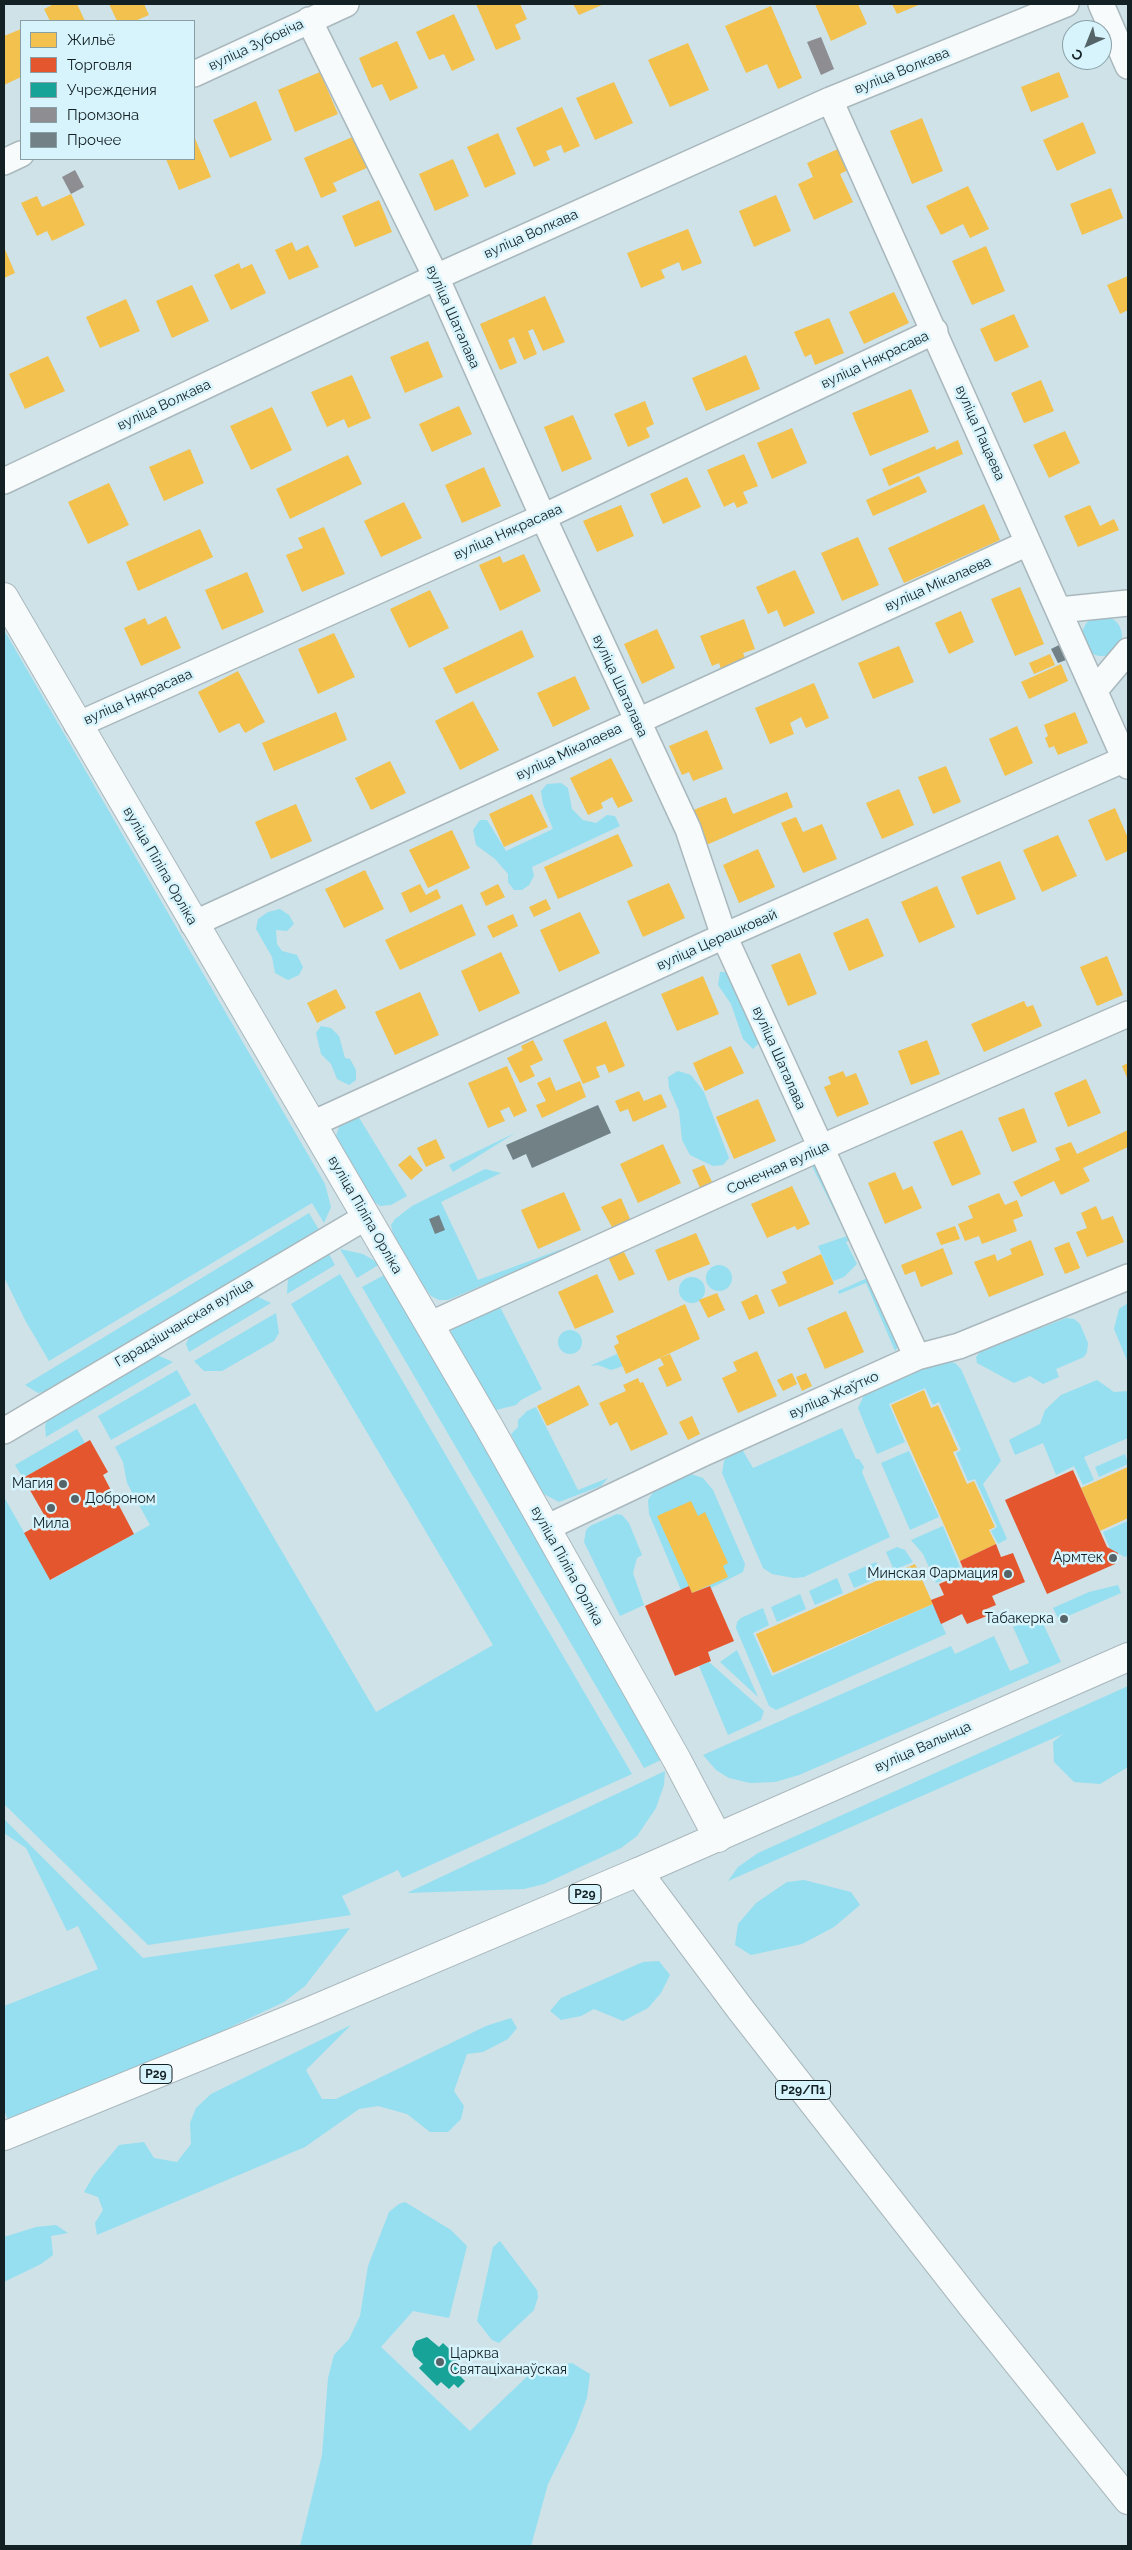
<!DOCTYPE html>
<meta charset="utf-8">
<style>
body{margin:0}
#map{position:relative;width:1132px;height:2550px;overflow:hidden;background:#cee2e8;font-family:Raleway,sans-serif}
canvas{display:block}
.frame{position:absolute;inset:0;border:5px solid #132024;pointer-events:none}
.legend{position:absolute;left:20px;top:20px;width:175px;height:140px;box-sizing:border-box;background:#d7f4fc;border:1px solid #899fa6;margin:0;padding:6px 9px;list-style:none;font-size:15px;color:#132024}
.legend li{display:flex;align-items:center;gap:10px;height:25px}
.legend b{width:25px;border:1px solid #899fa6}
.north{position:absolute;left:1062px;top:20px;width:50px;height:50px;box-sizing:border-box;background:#d7f4fc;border:1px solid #899fa6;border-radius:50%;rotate:224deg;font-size:14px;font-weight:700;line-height:20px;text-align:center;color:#132024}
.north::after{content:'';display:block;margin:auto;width:18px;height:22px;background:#546469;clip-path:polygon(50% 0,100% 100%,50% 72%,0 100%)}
</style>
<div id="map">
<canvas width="1132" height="2550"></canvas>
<div class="frame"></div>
<ul class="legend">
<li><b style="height:14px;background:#f2c14e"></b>Жильё</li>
<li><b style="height:14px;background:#e4572e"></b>Торговля</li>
<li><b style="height:14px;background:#17a398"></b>Учреждения</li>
<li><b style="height:14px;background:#8d8d92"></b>Промзона</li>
<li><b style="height:14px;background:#728186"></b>Прочее</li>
</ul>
<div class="north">С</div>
</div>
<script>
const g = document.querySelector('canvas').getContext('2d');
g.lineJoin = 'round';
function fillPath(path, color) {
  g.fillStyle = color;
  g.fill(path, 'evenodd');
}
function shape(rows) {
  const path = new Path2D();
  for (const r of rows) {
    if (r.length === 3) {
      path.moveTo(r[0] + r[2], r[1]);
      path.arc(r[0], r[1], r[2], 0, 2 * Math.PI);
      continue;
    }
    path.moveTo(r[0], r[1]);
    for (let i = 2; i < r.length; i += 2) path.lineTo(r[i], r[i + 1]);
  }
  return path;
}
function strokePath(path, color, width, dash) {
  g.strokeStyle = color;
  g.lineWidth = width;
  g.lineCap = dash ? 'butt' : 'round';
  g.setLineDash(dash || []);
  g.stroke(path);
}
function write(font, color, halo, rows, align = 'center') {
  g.font = font + ' Raleway,sans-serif';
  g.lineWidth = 5;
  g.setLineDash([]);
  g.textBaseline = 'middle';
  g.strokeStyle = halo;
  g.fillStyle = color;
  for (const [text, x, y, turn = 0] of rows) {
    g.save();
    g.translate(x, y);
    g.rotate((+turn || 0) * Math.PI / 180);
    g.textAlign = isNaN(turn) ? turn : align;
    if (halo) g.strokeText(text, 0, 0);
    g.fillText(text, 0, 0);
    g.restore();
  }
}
const green = shape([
 [1102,636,20],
 [4,630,325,1184,331,1207,324,1223,312,1203,49,1361,25,1320,4,1277],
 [561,783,568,788,572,809,583,820,596,823,607,815,615,816,620,826,532,867,534,876,529,885,522,890,514,890,508,882,508,874,495,859,476,845,473,830,480,820,487,820,506,851,553,829,543,804,541,791,547,784],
 [280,909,289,915,294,924,287,931,276,930,277,944,282,951,297,955,303,967,299,975,288,980,275,973,272,957,256,929,258,919,268,912],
 [720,972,733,972,760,1042,753,1049,743,1039,731,1004,718,985],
 [321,1026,331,1028,339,1036,345,1058,350,1059,356,1070,356,1080,349,1085,337,1079,331,1064,321,1054,316,1033],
 [678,1071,691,1075,704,1092,729,1158,723,1165,713,1166,690,1155,682,1140,679,1111,669,1088,668,1077],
 [358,1116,407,1196,391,1205,380,1206,370,1198,337,1143,336,1136,341,1121],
 [515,1133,453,1172,449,1165],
 [814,1163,822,1181,831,1189,855,1237,846,1242,857,1264,844,1277,833,1281,818,1246,847,1236,812,1166,654,1236],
 [485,1169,501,1173,441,1202,478,1280,611,1231,448,1300,439,1300,431,1296,413,1271,393,1234,391,1225,395,1219,412,1206],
 [309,1213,319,1230,50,1390,38,1393,25,1385],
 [340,1249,363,1254,380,1264,357,1278],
 [328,1252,335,1265,287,1294,288,1278,293,1270],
 [719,1278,13],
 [588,1266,500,1307,542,1389,521,1400,516,1405,496,1410,492,1407,452,1338,451,1332,453,1326],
 [340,1274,632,1774,402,1878,398,1870,342,1896,351,1915,148,1945,4,1804,4,1497,51,1580,150,1525,127,1483,123,1462,115,1447,195,1403,376,1712,493,1645,291,1304],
 [386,1274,663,1759,644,1768,362,1287],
 [692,1290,13],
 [865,1279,869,1279,899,1346,895,1351,866,1283,839,1294,838,1291],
 [256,1296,271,1303,189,1352,186,1344,192,1331],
 [1128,1303,1128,1363,1114,1329,1119,1309],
 [276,1313,279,1333,274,1341,222,1371,204,1371,194,1361],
 [1066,1318,1074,1319,1080,1324,1088,1343,1087,1352,1084,1357,1056,1369,1059,1377,1043,1384,1030,1376,1014,1383,977,1363,976,1357,980,1352],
 [570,1342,12],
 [617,1354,623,1366,611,1370,598,1365,590,1366],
 [157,1355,173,1362,46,1437,45,1426,47,1420,150,1357],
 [946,1361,955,1363,961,1369,1001,1461,983,1484,1007,1539,998,1544,991,1531,997,1527,975,1479,968,1481,956,1453,961,1450,939,1402,933,1405,925,1388,889,1404,905,1442,877,1454,858,1408,865,1393,925,1366],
 [177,1370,191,1395,111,1440,98,1416],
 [1097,1380,1114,1392,1128,1391,1128,1438,1084,1457,1094,1480,1083,1485,1074,1466,1056,1475,1043,1443,1015,1455,1009,1440,1040,1424,1045,1410,1061,1395],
 [536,1407,578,1490,608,1478,601,1486,559,1502,544,1494,522,1457,511,1434,518,1427,518,1420,527,1411],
 [842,1428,856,1459,859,1459,864,1467,862,1472,867,1484,890,1537,804,1577,794,1578,772,1574,763,1568,722,1473,724,1461,728,1455,739,1450,743,1451,753,1468],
 [77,1429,85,1443,23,1478,15,1465],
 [909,1451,939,1517,910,1530,881,1463],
 [1125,1454,1128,1464,1099,1477,1095,1467],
 [691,1474,703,1478,713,1490,745,1564,743,1572,711,1588,709,1586,692,1593,689,1586,681,1590,649,1514,648,1500,654,1491],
 [617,1514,622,1515,629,1523,642,1555,637,1558,633,1573,644,1605,620,1616,584,1542,586,1530,590,1526],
 [1128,1521,1128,1556,1125,1557,1110,1549,1103,1532],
 [943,1526,962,1572,936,1583,923,1554,911,1540],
 [897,1547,905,1550,913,1562,894,1570,886,1552],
 [876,1562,882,1576,854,1588,848,1574],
 [837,1578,843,1593,815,1605,809,1591],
 [1118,1585,1121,1593,1059,1620,1053,1608,1089,1592],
 [800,1594,806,1609,777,1622,771,1607],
 [933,1604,946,1634,776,1710,769,1706,736,1628,737,1622,741,1618,763,1608,769,1625,753,1633,772,1676],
 [1039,1615,1061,1662,799,1775,775,1782,750,1783,729,1778,716,1770,703,1755,951,1646,955,1654,994,1636,1010,1671,1029,1663,1013,1627],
 [737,1650,758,1697,720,1662],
 [709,1662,764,1711,761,1720,728,1735,699,1666],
 [1128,1686,1128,1767,1100,1784,1074,1782,1054,1762,1053,1742,1063,1734,728,1881,738,1867,758,1853],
 [665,1771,664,1785,656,1808,637,1836,621,1848,544,1884,524,1889,407,1893],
 [4,1819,143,1958,350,1928,305,1986,284,2002,12,2130,4,2110,4,2006,98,1969,78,1926,67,1931,26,1848,4,1833],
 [804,1880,851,1892,860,1905,834,1927,802,1944,751,1955,735,1945,738,1924,756,1903,787,1882],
 [659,1961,670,1975,661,1993,648,2008,623,2021,594,2009,581,2016,561,2020,550,2011,561,1998,643,1962],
 [511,2018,517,2028,508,2039,483,2052,467,2054,454,2091,464,2106,461,2119,448,2132,430,2132,407,2114,378,2106,359,2109,305,2147,97,2235,95,2223,103,2210,98,2197,84,2192,94,2175,119,2145,144,2142,154,2158,177,2162,191,2144,190,2123,196,2108,211,2094,351,2025,306,2070,322,2099,336,2099,486,2026],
 [405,2202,451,2230,467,2246,449,2318,413,2311,381,2347,470,2431,534,2370,572,2363,590,2374,587,2398,575,2430,548,2484,531,2546,300,2546,322,2455,328,2378,334,2355,349,2339,360,2316,368,2266,389,2212,399,2204],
 [56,2225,68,2233,51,2236,53,2255,41,2264,4,2282,4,2237,36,2227],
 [500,2241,537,2290,538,2297,534,2310,499,2343,492,2340,477,2321,493,2247]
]);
const homes = shape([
 [54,4,77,4,85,21,50,21,44,9],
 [109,4,144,4,149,15,135,21,117,21],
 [476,4,520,4,527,19,515,25,521,39,496,50],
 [573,4,604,4,579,15],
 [815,4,858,4,867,24,831,41],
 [892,4,921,4,897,14],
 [771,6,802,78,778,89,767,64,746,73,725,26],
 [454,14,475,60,452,71,444,54,429,60,416,32],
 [21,29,21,77,4,85,4,36],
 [397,41,418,88,390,101,382,84,372,88,359,58],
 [688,43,709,90,670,107,648,60],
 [320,72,338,114,295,132,278,90],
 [1059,72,1069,97,1031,112,1021,87],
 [614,82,633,123,595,140,576,98],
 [256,101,272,140,230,158,213,120],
 [562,107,580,146,564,153,561,145,546,151,550,160,534,167,516,128],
 [922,118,943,171,912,184,890,131],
 [1083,122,1096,153,1057,171,1043,140],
 [498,133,516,174,485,188,467,147],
 [357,135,371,166,333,183,337,191,321,198,304,158],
 [194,136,211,177,179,190,166,159,194,159],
 [838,149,848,170,840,174,853,202,814,220,798,184,813,177,807,163],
 [453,159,469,196,435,211,419,174],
 [968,186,989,229,970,238,963,224,941,235,926,206],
 [1111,188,1123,218,1082,235,1070,204],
 [71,194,85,225,52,241,47,231,37,236,21,203,37,196,42,207],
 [776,195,791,231,754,247,739,211],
 [379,200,392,232,355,247,342,216],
 [688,229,702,263,682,271,679,262,661,270,665,278,641,288,627,253],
 [292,242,296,251,308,245,319,267,289,280,275,250],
 [986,246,1005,291,972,305,952,261],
 [4,247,15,273,4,278],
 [239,263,241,269,252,264,266,293,231,310,214,275],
 [1128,276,1128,310,1120,314,1107,285],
 [192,285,209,321,172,338,156,301],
 [894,292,909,323,864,344,849,312],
 [545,296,565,342,543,351,533,329,528,331,537,354,524,360,514,337,508,340,517,363,500,370,480,324],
 [126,299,140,331,100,348,86,317],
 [1014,314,1029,347,995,362,980,329],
 [829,318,844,353,815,365,811,354,805,357,794,332],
 [428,341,443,377,405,393,390,357],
 [746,355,760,389,706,411,692,378],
 [48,356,65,391,25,409,9,374],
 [352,375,371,418,348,428,344,419,327,427,311,392],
 [1041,380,1054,411,1024,423,1011,393],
 [911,389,929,432,870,456,852,413],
 [645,401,654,424,646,428,650,437,628,447,614,414],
 [459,406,472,434,432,452,419,424],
 [272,407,292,450,251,470,230,426],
 [573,415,592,459,562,472,544,427],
 [792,428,807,463,772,479,757,443],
 [1065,431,1080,463,1049,478,1033,445],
 [958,440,963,454,889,486,882,469,935,446,936,450],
 [190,449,204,483,164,501,149,467],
 [744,454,758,486,743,492,748,503,737,508,734,502,724,507,707,470],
 [348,455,362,484,290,519,276,489],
 [484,467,501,506,462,523,445,485],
 [919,476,927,492,873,516,866,500],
 [687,477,701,507,663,524,650,494],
 [109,483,129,525,88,544,68,502],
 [404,502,422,538,381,557,364,521],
 [984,504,1000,540,904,583,888,548],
 [621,505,634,536,597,552,583,521],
 [1090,505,1100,526,1114,519,1119,530,1078,547,1064,516],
 [324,527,345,574,302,592,286,555,303,548,298,538],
 [200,529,213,557,138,591,126,562],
 [858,537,879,585,842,601,821,553],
 [524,554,541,591,500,611,479,565,500,556,503,563],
 [795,570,815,613,784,627,777,610,768,614,756,587],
 [247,572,264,612,222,630,205,590],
 [1020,587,1044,644,1015,656,991,599],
 [430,590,449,628,409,648,390,609],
 [961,611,974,642,949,654,935,623],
 [166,616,181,648,141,666,124,628,145,618,148,625],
 [744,619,755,649,743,653,746,660,721,669,719,663,712,666,700,636],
 [657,629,675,668,642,684,624,644],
 [522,630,534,657,456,694,443,668],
 [334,633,355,677,318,694,298,649],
 [899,646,914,682,873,699,858,663],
 [1050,654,1055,665,1034,674,1029,663],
 [1061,664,1068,681,1029,699,1021,682],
 [238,671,265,722,245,733,239,723,219,733,198,692],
 [575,676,590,709,553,727,537,693],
 [814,683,829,718,806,728,801,717,790,723,794,734,770,744,755,708],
 [473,701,499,750,460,770,435,721],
 [336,712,347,740,274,771,262,743],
 [1075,712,1088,743,1058,755,1054,746,1049,748,1045,738,1048,736,1044,725],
 [1017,726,1033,763,1005,776,989,739],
 [707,730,723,769,693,781,689,772,682,775,669,746],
 [611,758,633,801,618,808,612,797,601,803,603,808,588,815,570,778],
 [390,761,406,793,371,810,355,778],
 [946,766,961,802,933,814,918,777],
 [899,789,914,825,882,839,866,803],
 [787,792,793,807,704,846,691,811,726,797,733,814],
 [532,794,548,827,504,847,489,814],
 [296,804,312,841,271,859,255,822],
 [1115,808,1128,838,1128,851,1106,861,1088,820],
 [796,817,803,832,822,824,837,859,803,873,781,823],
 [452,830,470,868,428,888,409,850],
 [618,834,633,866,558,899,544,867],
 [1058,835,1077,876,1042,892,1023,850],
 [758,849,775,887,739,903,723,865],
 [1000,861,1016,899,977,915,961,877],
 [365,870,384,909,344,928,325,889],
 [669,883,685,918,643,937,627,901],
 [420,884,426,895,437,889,441,898,410,913,401,893],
 [498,884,505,897,486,906,480,893],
 [937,886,955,927,919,943,901,902],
 [546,899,551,909,534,917,529,907],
 [462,904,476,935,400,970,385,940],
 [580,912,600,953,559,972,540,930],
 [513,914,518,926,493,938,487,926],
 [868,918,884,956,849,971,833,933],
 [501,952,520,993,479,1012,461,971],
 [800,953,817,994,788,1006,771,965],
 [1107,956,1123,995,1097,1006,1080,967],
 [703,976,719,1014,677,1031,661,994],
 [336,989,346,1008,317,1023,307,1003],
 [420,992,439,1035,395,1055,375,1012],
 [1024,1001,1027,1007,1033,1005,1042,1026,984,1052,971,1024],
 [606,1021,625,1066,609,1073,605,1064,596,1067,600,1077,583,1084,563,1040],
 [533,1040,543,1060,530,1066,535,1076,520,1083,507,1058,523,1050,521,1046],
 [927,1040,940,1074,911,1085,898,1051],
 [731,1046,744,1073,705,1091,693,1063],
 [1128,1063,1128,1080,1122,1066],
 [507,1066,527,1111,514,1117,509,1107,500,1111,505,1121,488,1128,468,1083],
 [843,1071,846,1077,856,1073,869,1104,837,1117,824,1087,831,1084,828,1077],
 [550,1077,556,1091,580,1081,586,1097,542,1118,536,1105,546,1101,537,1083],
 [1086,1079,1101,1113,1068,1127,1054,1093],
 [639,1091,644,1101,661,1094,667,1107,633,1122,628,1109,620,1112,615,1101],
 [758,1099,776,1141,734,1159,716,1117],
 [1024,1108,1037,1142,1012,1152,998,1118],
 [962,1130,981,1174,952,1186,933,1142],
 [1128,1130,1128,1147,1083,1168,1090,1181,1061,1195,1054,1181,1021,1197,1013,1182,1060,1160,1055,1148,1071,1142,1077,1154],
 [436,1139,445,1158,426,1167,417,1148],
 [663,1144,681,1183,638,1203,620,1164],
 [410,1155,423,1170,411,1180,398,1165],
 [704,1165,713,1184,701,1190,692,1170],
 [895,1172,903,1190,912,1186,922,1208,885,1224,868,1183],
 [792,1186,810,1224,797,1230,795,1226,767,1238,751,1204],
 [564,1192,581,1230,538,1249,521,1210],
 [999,1193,1005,1205,1017,1200,1023,1216,1013,1220,1017,1231,982,1244,979,1236,965,1241,958,1224,973,1218,968,1206],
 [621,1198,631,1221,613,1229,601,1207],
 [1096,1206,1102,1220,1113,1216,1124,1242,1087,1257,1076,1232,1087,1228,1081,1213],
 [955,1226,960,1239,941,1245,936,1233],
 [696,1233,710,1264,668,1281,655,1250],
 [1031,1240,1044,1275,989,1297,974,1262,995,1254,997,1261,1012,1254,1010,1249],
 [1069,1242,1080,1268,1065,1274,1054,1248],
 [943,1248,953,1274,921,1287,915,1271,905,1275,901,1265],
 [623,1250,635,1274,619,1281,608,1257],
 [821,1254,834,1284,779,1307,771,1290,787,1283,782,1272],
 [597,1274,614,1312,575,1329,558,1292],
 [717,1293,725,1310,708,1318,699,1300],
 [757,1294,765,1313,749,1320,741,1302],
 [685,1304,700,1339,626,1374,614,1346,619,1343,616,1336],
 [846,1311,864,1352,825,1369,807,1328],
 [757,1351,777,1396,738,1413,722,1378,737,1371,733,1362],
 [670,1354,682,1380,667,1387,658,1368,664,1365,660,1358],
 [792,1373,797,1384,783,1391,777,1380],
 [806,1373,812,1386,802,1391,796,1377],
 [638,1378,640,1383,643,1382,668,1434,631,1451,617,1422,610,1426,599,1403,626,1391,623,1385],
 [579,1385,589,1405,547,1426,537,1406],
 [924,1390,931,1408,938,1405,958,1450,953,1452,967,1484,974,1481,995,1527,989,1530,996,1544,960,1561,891,1405],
 [692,1416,700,1434,688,1440,679,1422],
 [1128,1467,1128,1518,1100,1531,1081,1488],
 [691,1501,698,1516,705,1512,728,1563,723,1566,728,1577,692,1593,657,1516],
 [915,1564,933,1604,773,1673,756,1634]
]);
const shops = shape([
 [90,1440,108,1472,103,1475,134,1534,50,1580,24,1533,47,1520,23,1478],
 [1073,1470,1107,1547,1118,1553,1115,1564,1047,1594,1005,1500],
 [996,1544,1001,1557,1013,1553,1025,1582,992,1596,996,1605,984,1610,987,1616,967,1624,962,1614,941,1624,931,1600,944,1595,939,1584,965,1573,960,1561],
 [689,1586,692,1593,710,1586,734,1641,708,1652,711,1661,675,1676,645,1606]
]);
const public = shape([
 [427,2337,439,2347,443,2343,461,2360,457,2365,465,2372,461,2377,465,2381,458,2388,454,2384,449,2389,441,2382,437,2386,419,2368,423,2364,414,2356,412,2349,416,2341]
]);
const industry = shape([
 [821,37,834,69,821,75,807,42],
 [75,170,84,187,71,194,62,177]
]);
const building = shape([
 [1059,645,1066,660,1058,663,1051,649],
 [598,1105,611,1133,532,1168,526,1154,513,1160,506,1145],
 [439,1215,445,1230,435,1234,429,1219]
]);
const minor = shape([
 [1101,4,1128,66],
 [309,20,436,277,543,517,688,829,724,936,917,1357],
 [194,74,346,4],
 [830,100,1128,766],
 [4,162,21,154],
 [4,481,436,277,830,100,1066,4],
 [1059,610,1128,603],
 [1095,690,1128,651],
 [77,725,543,517,935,331],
 [193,924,1028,543],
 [312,1124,724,936,1125,759],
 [429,1325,820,1148,1128,1014],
 [4,1431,366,1217],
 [546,1528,704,1453,917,1357,959,1346,1128,1277]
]);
const tertiary = shape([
 [4,597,488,1425,677,1760,718,1838]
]);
const secondary = shape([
 [638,1872,1128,1657]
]);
const primary = shape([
 [4,2136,308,2012,638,1872,741,2010,972,2306,1128,2500]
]);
const markers = [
 [63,1484,5,"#546469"],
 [75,1499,5,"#546469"],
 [51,1508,5,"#546469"],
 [1113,1558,5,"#546469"],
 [1008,1574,5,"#546469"],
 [1064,1619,5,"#546469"],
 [440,2362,5,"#546469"]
];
const shields = [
 [585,1894,32],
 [156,2074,32],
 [803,2090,55]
];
const shieldNames = [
 ["Р29",585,1894],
 ["Р29",156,2074],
 ["Р29/П1",803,2090]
];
const streetNames = [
 ["вуліца Зубовіча",256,45,-25],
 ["вуліца Волкава",902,71,-22],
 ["вуліца Волкава",531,234,-24],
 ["вуліца Шаталава",453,317,66],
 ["вуліца Някрасава",875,360,-25],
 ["вуліца Волкава",164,405,-25],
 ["вуліца Пацаева",980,433,66],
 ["вуліца Някрасава",508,532,-24],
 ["вуліца Мікалаева",938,584,-24],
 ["вуліца Шаталава",620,686,65],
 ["вуліца Някрасава",138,697,-24],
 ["вуліца Мікалаева",569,752,-25],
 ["вуліца Піліпа Орліка",160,866,60],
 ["вуліца Церашковай",717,940,-24],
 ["вуліца Шаталава",779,1058,66],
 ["Сонечная вуліца",778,1168,-24],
 ["вуліца Піліпа Орліка",365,1215,60],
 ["Гарадзішчанская вуліца",184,1323,-31],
 ["вуліца Жаўтко",834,1395,-24],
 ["вуліца Піліпа Орліка",567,1566,61],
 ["вуліца Валынца",923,1747,-24]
];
const poiNames = [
 ["Магия",53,1484],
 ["Доброном",85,1499,"left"],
 ["Мила",51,1524,"center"],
 ["Армтек",1103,1558],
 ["Минская Фармация",998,1574],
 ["Табакерка",1054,1619],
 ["Царква",450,2354,"left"],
 ["Святаціханаўская",450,2370,"left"]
];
fillPath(green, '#95dff0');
fillPath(homes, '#f2c14e');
fillPath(shops, '#e4572e');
fillPath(public, '#17a398');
fillPath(industry, '#8d8d92');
fillPath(building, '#728186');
strokePath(minor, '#a9b8bd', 28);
strokePath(tertiary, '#a9b8bd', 30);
strokePath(secondary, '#a9b8bd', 30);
strokePath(primary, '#a9b8bd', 30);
strokePath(minor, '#f8fbfc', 25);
strokePath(tertiary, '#f8fbfc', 28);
strokePath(secondary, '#f8fbfc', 28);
strokePath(primary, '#f8fbfc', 28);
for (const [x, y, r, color] of markers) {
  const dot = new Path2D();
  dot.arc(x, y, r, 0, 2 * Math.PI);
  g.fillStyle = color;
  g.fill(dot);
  strokePath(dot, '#d7f4fc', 2);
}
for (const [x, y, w] of shields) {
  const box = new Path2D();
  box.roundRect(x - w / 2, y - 9.5, w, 19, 4);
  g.fillStyle = '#d7f4fc';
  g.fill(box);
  strokePath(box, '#132024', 1);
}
write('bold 12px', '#132024', null, shieldNames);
write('14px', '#132024', '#d7f4fc', streetNames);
write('14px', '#132024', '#d7f4fc', poiNames, 'right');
</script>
